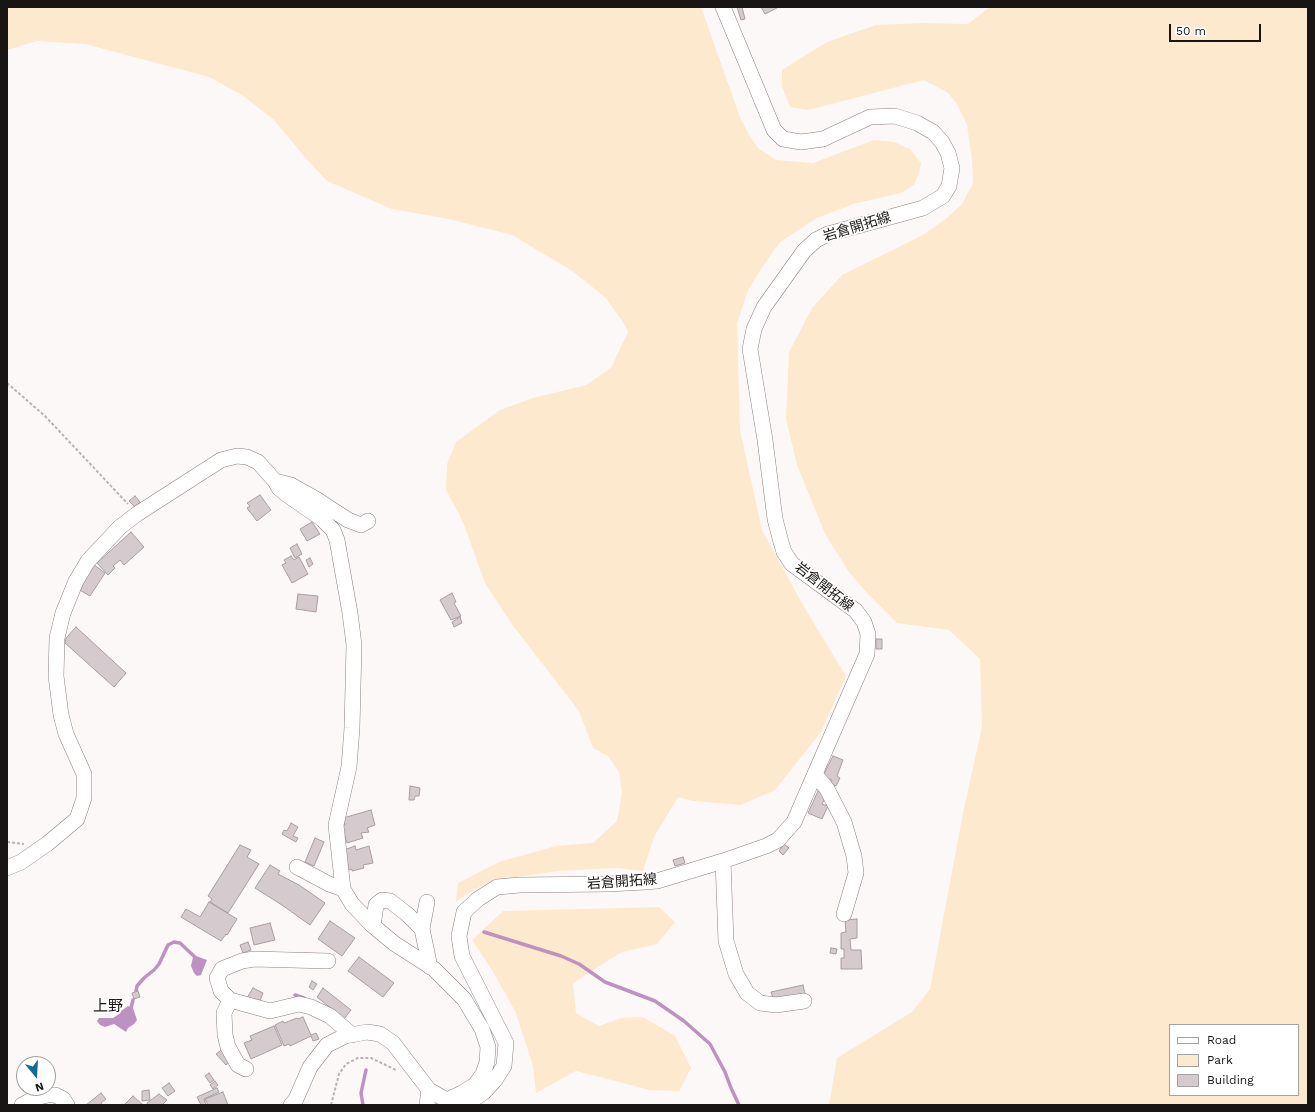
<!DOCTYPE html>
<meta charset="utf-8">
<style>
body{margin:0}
#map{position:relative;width:1315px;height:1112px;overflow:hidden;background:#fdf8f8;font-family:"Work Sans",sans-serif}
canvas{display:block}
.frame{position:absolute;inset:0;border:8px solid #191514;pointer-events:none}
.legend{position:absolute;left:1169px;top:1024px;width:130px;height:72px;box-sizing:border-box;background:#fff;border:1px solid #a3a1a1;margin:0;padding:5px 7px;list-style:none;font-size:12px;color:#191514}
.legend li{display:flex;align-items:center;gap:8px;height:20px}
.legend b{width:20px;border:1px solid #a3a1a1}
.north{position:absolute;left:16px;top:1056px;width:40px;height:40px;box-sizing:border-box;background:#fff;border:1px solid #a3a1a1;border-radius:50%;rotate:162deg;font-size:11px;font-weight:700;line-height:16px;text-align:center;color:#191514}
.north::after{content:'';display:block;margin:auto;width:14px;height:18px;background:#14699a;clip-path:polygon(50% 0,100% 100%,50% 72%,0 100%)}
.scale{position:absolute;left:1169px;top:24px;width:92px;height:18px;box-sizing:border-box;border:2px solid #191514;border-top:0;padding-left:5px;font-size:12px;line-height:14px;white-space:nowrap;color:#191514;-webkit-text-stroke:3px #fff;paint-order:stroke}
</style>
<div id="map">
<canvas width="1315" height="1112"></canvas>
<div class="frame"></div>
<ul class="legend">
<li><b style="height:5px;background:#fff"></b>Road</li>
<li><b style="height:11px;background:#fde9cd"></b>Park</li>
<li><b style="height:11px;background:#d5cace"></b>Building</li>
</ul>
<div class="north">N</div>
<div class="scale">50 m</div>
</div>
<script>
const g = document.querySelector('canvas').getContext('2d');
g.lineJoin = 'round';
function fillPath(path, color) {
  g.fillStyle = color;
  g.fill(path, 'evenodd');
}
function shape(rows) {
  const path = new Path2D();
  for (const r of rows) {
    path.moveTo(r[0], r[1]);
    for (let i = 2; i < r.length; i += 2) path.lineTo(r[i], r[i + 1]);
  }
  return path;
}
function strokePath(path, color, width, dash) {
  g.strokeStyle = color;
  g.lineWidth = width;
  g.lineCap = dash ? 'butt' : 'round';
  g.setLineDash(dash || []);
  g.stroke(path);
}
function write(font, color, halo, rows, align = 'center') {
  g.font = font + ' "Work Sans","Noto Sans JP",sans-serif';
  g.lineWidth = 3.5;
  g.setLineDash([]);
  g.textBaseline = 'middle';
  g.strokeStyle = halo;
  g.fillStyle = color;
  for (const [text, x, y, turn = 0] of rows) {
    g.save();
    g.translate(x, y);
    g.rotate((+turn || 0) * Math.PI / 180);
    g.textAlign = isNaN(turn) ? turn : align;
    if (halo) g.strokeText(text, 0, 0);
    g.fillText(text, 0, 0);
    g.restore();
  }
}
const green = shape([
 [7,7,701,7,741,120,750,136,758,148,776,160,813,163,874,140,894,142,910,149,921,163,919,173,914,185,901,193,853,204,817,218,780,242,761,269,748,290,737,324,740,430,762,530,804,607,846,676,821,732,775,790,741,805,694,801,678,797,654,837,643,871,617,868,557,871,492,881,470,892,456,902,458,883,499,862,556,846,593,843,617,821,622,792,619,772,608,756,593,748,579,711,511,623,485,583,463,522,446,490,447,464,456,442,500,410,533,398,586,385,611,368,628,332,623,322,605,297,572,271,512,235,449,219,392,209,327,181,303,155,274,120,242,95,209,77,85,44,37,41,7,50],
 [990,7,1308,7,1308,1105,829,1105,837,1058,912,1012,930,989,963,813,982,727,980,659,949,630,897,623,867,593,849,572,826,536,797,465,786,419,789,352,812,308,842,275,923,235,947,218,962,204,973,183,972,160,967,125,957,104,948,93,924,80,808,110,790,107,782,86,782,70,827,42,876,25,922,23,968,24],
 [1170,1025,1298,1025,1298,1095,1170,1095],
 [659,907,675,922,657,944,622,952,573,983,576,1013,599,1026,621,1018,643,1017,675,1036,691,1068,679,1091,650,1090,576,1071,536,1093,533,1066,516,1013,492,970,472,940,503,911]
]);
const water = shape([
 [196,956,207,960,201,975,197,976,194,973,191,966,193,957],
 [128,1006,133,1008,137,1020,134,1024,128,1028,126,1032,114,1024,105,1027,100,1025,97,1021,99,1018,113,1018,119,1014,121,1011]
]);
const stream = shape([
 [484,932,561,956,579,964,605,982,655,1001,684,1021,710,1044,725,1072,731,1088,739,1105],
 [136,991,137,986,144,978,154,970,159,964,168,945,174,942,180,943,197,959],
 [295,995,304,998],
 [130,1012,133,1000],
 [363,1105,361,1093,366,1070]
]);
const building = shape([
 [737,7,742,7,745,19,741,20,737,7],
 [761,7,777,7,777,8,765,14,761,7],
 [260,495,271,510,257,521,247,508,250,506,247,503,260,495],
 [135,496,140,502,135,507,129,501,135,496],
 [312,522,320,534,307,541,300,529,312,522],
 [131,532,144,547,124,565,120,560,113,566,115,568,108,575,97,563,131,532],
 [297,544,302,554,295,558,290,548,297,544],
 [291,556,294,560,299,557,308,574,292,583,282,565,286,563,284,560,291,556],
 [310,558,313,564,309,567,306,560,310,558],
 [93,564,105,573,90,596,78,589,93,564],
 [452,593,456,602,454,603,461,616,451,620,440,600,452,593],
 [298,594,318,596,316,612,296,609,298,594],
 [460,617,462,623,454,627,452,622,460,617],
 [76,627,126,673,114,687,65,643,66,638,76,627],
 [876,639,882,639,882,649,876,649,876,639],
 [833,756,843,760,837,776,840,778,836,786,830,783,832,780,823,776,833,756],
 [410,786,420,788,419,796,415,796,414,800,409,800,410,786],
 [818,791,827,795,822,804,828,806,822,819,808,813,818,791],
 [371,810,375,825,367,828,369,832,361,833,363,838,347,843,342,826,345,825,343,818,371,810],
 [291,823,298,827,293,836,298,838,296,842,282,834,284,830,287,831,291,823],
 [315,838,324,842,314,866,305,862,315,838],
 [784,844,789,848,783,855,779,851,784,844],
 [240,845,251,850,247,857,259,864,228,913,210,902,212,899,208,896,240,845],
 [355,846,356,850,369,846,373,863,363,865,364,868,352,871,352,869,349,870,344,850,355,846],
 [683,857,685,863,675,866,673,860,683,857],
 [270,865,280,871,278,874,299,885,325,903,310,925,282,905,255,888,270,865],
 [209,902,237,919,227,935,226,934,221,941,181,917,186,909,200,917,209,902],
 [857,919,857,938,850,939,851,950,861,950,862,969,841,969,841,958,844,958,844,949,841,949,841,933,846,932,845,920,857,919],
 [330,921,355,938,342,956,318,939,330,921],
 [270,923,275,940,254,945,250,928,270,923],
 [248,942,251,950,243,953,240,945,248,942],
 [831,948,837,949,836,954,830,953,831,948],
 [359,957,394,983,383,997,348,971,359,957],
 [312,981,317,984,313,990,309,987,312,981],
 [803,985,805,994,774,1001,771,992,803,985],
 [253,988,263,993,259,1003,247,998,253,988],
 [323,988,351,1010,344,1019,317,997,323,988],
 [138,991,140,997,134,999,132,993,138,991],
 [303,1017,311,1035,316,1033,319,1039,313,1041,311,1036,290,1046,289,1044,284,1046,275,1025,283,1021,284,1023,297,1018,298,1019,303,1017],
 [274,1026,282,1045,251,1059,244,1043,252,1040,250,1036,274,1026],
 [223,1049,232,1060,226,1065,216,1054,223,1049],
 [209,1073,214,1080,210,1083,205,1076,209,1073],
 [215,1081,218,1085,213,1089,210,1085,215,1081],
 [169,1083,175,1091,168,1096,162,1088,169,1083],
 [217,1088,219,1092,204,1099,206,1105,201,1105,197,1097,217,1088],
 [149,1090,150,1100,142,1101,142,1091,149,1090],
 [223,1092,228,1105,208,1105,205,1099,223,1092],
 [101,1093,106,1099,101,1103,102,1105,86,1105,101,1093],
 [159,1094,167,1100,162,1105,148,1105,147,1103,159,1094],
 [133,1096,143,1105,124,1105,133,1096]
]);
const path = shape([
 [7,383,45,416,128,504],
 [7,842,24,844],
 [331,1105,339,1074,346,1064,358,1058,371,1058,396,1070]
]);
const minor = shape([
 [275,481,291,485,316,499,348,520,361,525,368,521],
 [815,774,827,789,844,822,854,856,856,873,844,914],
 [723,861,726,941,736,974,747,993,760,1003,776,1005,804,1001],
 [297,867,329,884,343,889],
 [7,868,21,862,47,844,77,819,84,798,84,774,66,734,61,715,56,676,57,638,63,613,76,581,88,561,120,527,137,514,221,460,237,456,247,457,258,462,275,481,279,488,286,494,322,519,333,530,337,540,350,613,354,645,352,728,349,767,336,825,343,889,352,904,372,925,395,944,434,969,464,999,482,1029,488,1047,487,1062,483,1074,475,1085,462,1093,447,1100],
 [427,902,422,929,430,967],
 [373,926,376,905,382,900,390,901,407,914,422,929],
 [328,961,254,959,242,961,222,969,217,978,221,991,230,1000,270,1011,299,1004,311,1007,330,1016,352,1035],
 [230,1000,224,1013,225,1035,228,1047,238,1065,246,1069],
 [22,1105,35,1098,48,1095,55,1095,63,1099,67,1105],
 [291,1105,296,1099,310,1067,327,1045,345,1036,367,1032,380,1034,393,1043,429,1090,455,1105],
 [427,1105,429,1090],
 [456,1105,471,1101,484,1092,495,1080,504,1066,506,1043,462,956,459,936,464,912,478,899,497,887,520,885,608,884,645,882,657,881,723,861,766,846,778,840,794,822,867,654,868,634,864,622,856,611,792,564,784,552,781,542,775,519,765,440,750,349,754,329,764,307,804,251,816,240,828,234,923,208,943,196,949,186,952,168,948,153,942,142,933,132,917,123,895,116,870,117,823,139,801,142,783,139,774,130,723,7]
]);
const streetNames = [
 ["岩倉開拓線",857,227,-17],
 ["岩倉開拓線",824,587,38],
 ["岩倉開拓線",622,882,-4]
];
const neighbourhoodNames = [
 ["上野",108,1007]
];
fillPath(green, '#fde9cd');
fillPath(water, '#bd92c0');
strokePath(stream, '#bd92c0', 3.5);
fillPath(building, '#d5cace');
strokePath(building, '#a89ea2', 1);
strokePath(minor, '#8b807f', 16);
strokePath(path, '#b8b3b3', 2, [3, 2]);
strokePath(minor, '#fff', 15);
write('14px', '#191514', '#fff', streetNames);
write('15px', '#191514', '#fff', neighbourhoodNames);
</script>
